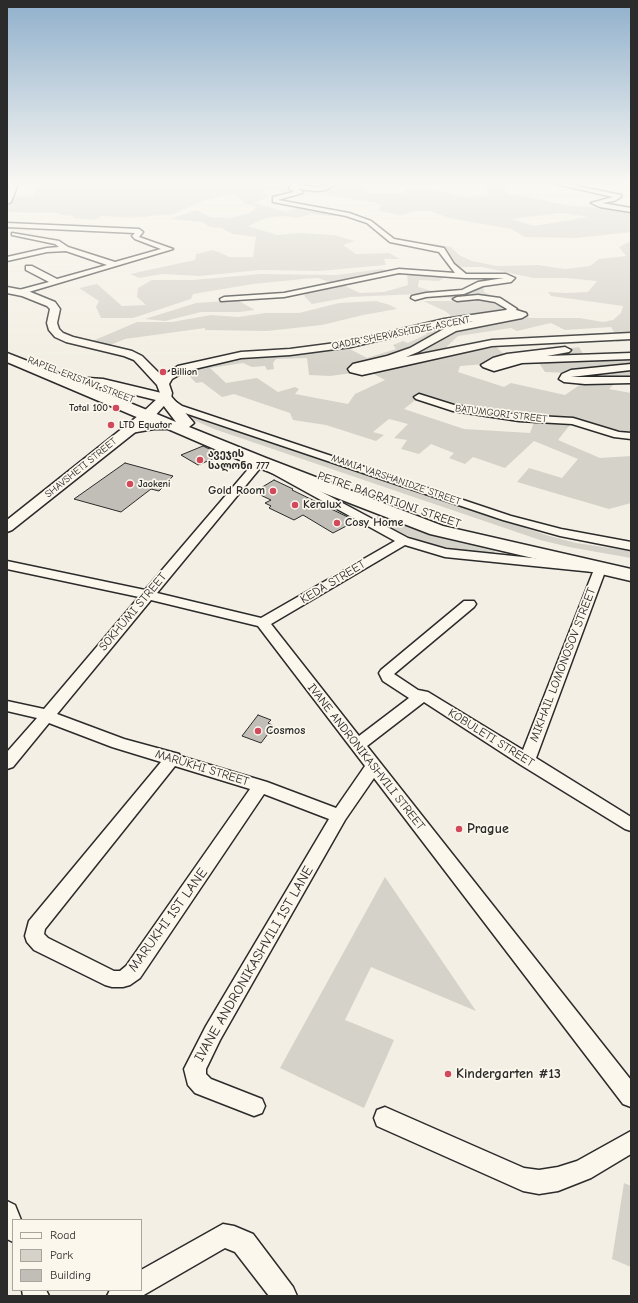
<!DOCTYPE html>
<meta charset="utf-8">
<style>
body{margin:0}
#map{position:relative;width:638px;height:1303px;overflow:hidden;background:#f3efe4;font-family:"Comic Neue",sans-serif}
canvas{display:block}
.frame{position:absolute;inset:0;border:8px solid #2b2b2b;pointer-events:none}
.legend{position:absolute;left:12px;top:1219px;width:130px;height:72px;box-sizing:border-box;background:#fbf7ec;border:1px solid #a8a59f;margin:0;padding:5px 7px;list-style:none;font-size:12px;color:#2b2b2b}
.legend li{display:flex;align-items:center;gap:8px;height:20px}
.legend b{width:20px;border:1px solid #a8a59f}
</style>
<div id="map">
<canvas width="638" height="1303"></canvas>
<div class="frame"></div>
<ul class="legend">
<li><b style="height:5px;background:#fbf7ec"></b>Road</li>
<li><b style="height:11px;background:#d5d2c9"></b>Park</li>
<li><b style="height:11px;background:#c0beb6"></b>Building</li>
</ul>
</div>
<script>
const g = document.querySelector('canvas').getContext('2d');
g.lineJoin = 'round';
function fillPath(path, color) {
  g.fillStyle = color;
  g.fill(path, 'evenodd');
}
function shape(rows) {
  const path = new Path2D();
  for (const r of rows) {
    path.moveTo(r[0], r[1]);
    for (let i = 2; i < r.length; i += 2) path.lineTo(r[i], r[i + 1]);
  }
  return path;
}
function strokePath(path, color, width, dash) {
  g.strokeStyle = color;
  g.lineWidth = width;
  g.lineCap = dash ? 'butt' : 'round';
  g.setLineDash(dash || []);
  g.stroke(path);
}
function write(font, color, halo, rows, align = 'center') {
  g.font = font + ' "Comic Neue","Noto Sans Georgian",sans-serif';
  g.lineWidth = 3.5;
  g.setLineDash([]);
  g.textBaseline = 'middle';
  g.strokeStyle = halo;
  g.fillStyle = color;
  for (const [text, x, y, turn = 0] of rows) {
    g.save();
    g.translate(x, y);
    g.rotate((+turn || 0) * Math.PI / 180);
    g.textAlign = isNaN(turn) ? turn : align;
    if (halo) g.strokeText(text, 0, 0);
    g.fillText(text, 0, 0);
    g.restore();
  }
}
const green = shape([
 [37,184,284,184,295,191,284,193,272,189,262,192,269,197,254,203,287,212,298,207,346,216,328,216,312,214,296,218,283,216,266,218,248,226,277,235,299,233,334,235,355,241,343,245,356,254,389,253,400,259,384,259,386,265,319,271,260,270,200,276,162,274,139,278,130,274,195,260,196,254,213,250,230,257,253,257,256,237,233,234,221,228,210,227,202,222,170,219,196,210,210,217,229,218,250,213,257,207,245,204,236,194,227,195,202,201,174,214,133,218,102,216,94,220,72,218,74,216,61,215,58,213,7,212,11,197,33,196],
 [334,184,363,185,370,194,402,194,406,189,412,188,444,192,465,197,489,196,484,186,466,184,507,184,504,190,507,194,519,195,570,206,612,208,631,211,631,232,576,238,525,237,511,229,448,218,431,211,415,211,402,215,379,211,381,204,324,194,302,193,295,188,318,189,331,187],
 [562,213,588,217,534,226,511,219],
 [631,241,631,341,616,342,617,336,611,327,565,330,551,323,517,331,511,328,458,336,439,354,492,343,507,357,579,347,585,357,631,356,631,380,618,380,609,389,631,393,631,436,573,421,558,440,600,458,631,456,631,503,609,509,517,482,529,468,562,478,578,459,534,441,505,468,473,457,465,464,449,458,454,453,431,444,419,454,401,449,407,440,394,438,408,424,389,419,373,432,384,435,376,441,326,425,293,420,290,413,234,394,222,397,202,382,196,383,185,371,240,356,346,347,367,358,396,349,393,345,403,341,408,343,427,334,419,329,444,322,522,315,530,318,580,318,603,322,613,320,621,313,623,306,551,296,548,292,566,293,588,292,597,281,566,278,533,278,482,267,461,267,452,263,451,257,441,248,413,244,427,243,451,247,459,255,472,261,497,266,538,265,565,269,590,266,599,259,626,256,619,247],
 [307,358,309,375,330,376,368,371,385,380,355,394,348,404,295,394,299,389,295,387,278,392,257,378,226,383,210,368,243,363,252,367,265,366,267,370,274,369,273,363,276,359],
 [537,360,545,372,570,373,564,379,584,382,565,395,511,383,504,387,458,372,460,366],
 [419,397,453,408,535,419,530,433,464,429,404,409],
 [381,269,393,271,332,283,318,278,303,279,253,284,193,294,191,299,133,318,101,318,96,307,99,301,79,288,97,284,122,306,146,305,137,297,138,288,152,280,193,280,260,274,337,275],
 [424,273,447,276,439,281,419,280,418,287,439,293,350,297,312,304,305,297,304,293,343,285,360,293,384,292,408,285,407,274],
 [483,285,484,292,492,296,456,298,424,297,452,296,468,292],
 [483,299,504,308,496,312,455,319,445,311,423,301,463,301],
 [237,300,255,310,240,312,201,312,165,321,145,319,196,303],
 [376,301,390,305,397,309,363,315,322,325,267,331,205,330,205,328,125,339,108,346,90,342,137,322,172,322,211,315,238,317,266,313,299,313,339,303],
 [187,417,199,418,212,424,307,453,546,535,576,543,631,551,631,558,569,547,540,540,214,429],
 [378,516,453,541,495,551,494,553,476,553,449,549,426,543,406,535,387,525,376,518],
 [385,877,476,1011,371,967,345,1020,394,1040,364,1108,280,1068],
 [624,1183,631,1186,631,1267,612,1259]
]);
const building = shape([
 [203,446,222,455,198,465,181,455,203,446],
 [125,463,173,476,159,491,151,489,121,512,74,499,125,463],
 [274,480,293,489,292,490,356,521,333,533,303,515,294,520,269,508,271,506,265,503,271,500,254,492,274,480],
 [258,715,271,720,268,723,274,726,261,743,242,736,258,715]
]);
const minor = shape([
 [292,184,316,187,335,184,326,190,316,191,298,189,302,191,302,193,278,200,349,213,371,221,394,239,444,248,454,264,466,274,506,274,515,278,511,282,483,286,464,294,426,297,415,300,411,298,412,296,426,293,462,290,478,282,504,278,465,278,399,273,284,297,221,301,220,299,224,297,284,293,399,269,455,273,439,252,390,242,367,223,346,216,273,202,273,197,294,192,289,188,292,184],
 [556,184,567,184,621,195,621,197,614,201,602,203,631,208,631,212,600,207,591,203,613,197,556,184],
 [7,223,139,229,143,232,139,237,173,249,22,294,18,292,19,290,49,282,26,270,26,266,32,266,57,279,107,265,66,251,47,252,7,261,7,257,47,248,59,247,55,244,12,235,12,233,59,241,68,247,115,262,161,249,135,239,132,236,135,233,7,227,7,223],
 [478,295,500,298,517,309,509,314,505,312,507,309,495,302,478,299,457,301,453,299,457,297,478,295],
 [631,364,631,370,571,377,631,377,631,383,585,384,564,382,559,379,562,374,571,370,631,364],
 [419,394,454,405,519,415,573,418,619,432,631,433,631,439,614,437,572,424,519,421,453,411,416,399,414,397,419,394],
 [166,395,182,406,511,516,561,529,631,542,631,550,560,536,503,520,176,410,161,398,166,395],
 [260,459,408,538,446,549,600,565,606,569,536,758,631,817,631,831,625,829,521,765,424,702,367,746,631,1080,631,1107,623,1104,374,778,345,820,220,1040,206,1069,206,1074,211,1079,262,1099,265,1106,262,1113,254,1116,195,1093,188,1085,184,1069,206,1026,329,819,264,794,140,978,130,985,123,987,112,987,105,985,34,950,27,942,25,936,29,921,161,762,112,747,49,723,13,767,7,769,7,752,37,718,7,711,7,701,44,709,139,597,7,569,7,561,145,590,256,460,260,459],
 [261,467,395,541,261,618,157,593,261,467],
 [405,545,445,557,593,572,523,750,428,692,418,690,394,674,474,607,476,604,474,601,464,601,381,670,379,673,383,681,409,698,359,736,271,624,405,545],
 [151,600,258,626,365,766,336,808,267,782,180,756,179,754,124,739,57,714,151,600],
 [175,766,250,789,126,966,120,971,114,971,48,938,44,934,45,929,175,766],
 [385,1107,524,1168,539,1170,558,1167,577,1161,631,1131,631,1154,591,1178,558,1191,539,1194,523,1191,377,1126,374,1118,377,1110,385,1107],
 [7,1201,15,1205,21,1220,13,1220,13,1242,7,1239,7,1201],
 [223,1224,234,1226,253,1234,293,1287,297,1296,269,1296,235,1252,225,1248,142,1296,107,1296,110,1290,141,1290,141,1270,223,1224],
 [22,1290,46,1290,49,1296,23,1296,22,1290]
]);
const tertiary = shape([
 [10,184,18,184,11,202,7,204,7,192,10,184],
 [7,287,28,291,55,302,60,309,57,323,59,329,63,333,73,337,132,351,142,356,162,376,178,366,241,352,290,349,351,341,444,319,513,309,526,313,527,315,522,318,456,331,418,352,406,357,492,340,631,333,631,339,492,346,362,375,350,372,348,369,353,364,387,356,410,348,449,326,473,321,444,325,351,347,290,355,241,358,186,371,172,379,169,384,172,393,171,398,153,418,12,530,7,532,7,520,143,412,159,397,160,393,157,385,134,360,124,356,66,342,55,337,49,330,47,323,50,309,47,306,22,296,7,293,7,287],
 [565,347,571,350,569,352,547,356,631,353,631,359,522,363,494,371,483,367,481,365,493,358,507,354,565,347]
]);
const primary = shape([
 [7,353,81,382,83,379,88,378,103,379,170,395,194,423,189,427,266,458,443,526,631,569,631,581,430,534,254,466,168,429,154,429,131,433,125,431,123,428,125,425,146,421,7,362,7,353],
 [91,387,103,387,160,401,176,422,91,387]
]);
const markers = [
 [163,372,4,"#d1495b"],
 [116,408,4,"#d1495b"],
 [111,425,4,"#d1495b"],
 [200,460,4,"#d1495b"],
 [130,484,4,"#d1495b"],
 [273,491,4,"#d1495b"],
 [295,505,4,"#d1495b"],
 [337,523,4,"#d1495b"],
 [258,731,4,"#d1495b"],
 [459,829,4,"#d1495b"],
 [448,1074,4,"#d1495b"]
];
const farStreetnames = [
 ["QADIR SHERVASHIDZE ASCENT",401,333,-11],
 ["RAPIEL ERISTAVI STREET",81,380,21],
 ["BATUMGORI STREET",501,414,7],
 ["SHAVSHETI STREET",81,468,-39],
 ["MAMIA VARSHANIDZE STREET",396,480,19]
];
const farPoinames = [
 ["Billion",171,372],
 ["Total 100",108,408,"right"],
 ["LTD Equator",119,425],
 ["ავეჯის",208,454],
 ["სალონი 777",208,466],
 ["Jaokeni",138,484]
];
const poiNames = [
 ["Gold Room",265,491,"right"],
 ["Keralux",303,505],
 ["Cosy Home",345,523],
 ["Cosmos",266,731]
];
const streetNames = [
 ["PETRE BAGRATIONI STREET",389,500,19],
 ["KEDA STREET",333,582,-31],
 ["SOKHUMI STREET",133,612,-50],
 ["MIKHAIL LOMONOSOV STREET",563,665,-69],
 ["KOBULETI STREET",491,738,32],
 ["IVANE ANDRONIKASHVILI STREET",366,757,52],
 ["MARUKHI STREET",202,768,17]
];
const nearPoinames = [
 ["Prague",467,829],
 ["Kindergarten #13",456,1074]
];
const nearStreetnames = [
 ["MARUKHI 1ST LANE",168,920,-54],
 ["IVANE ANDRONIKASHVILI 1ST LANE",254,964,-60]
];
fillPath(green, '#d5d2c9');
fillPath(building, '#c0beb6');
strokePath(building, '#2b2b2b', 1);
strokePath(minor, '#2b2b2b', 3);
strokePath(tertiary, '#2b2b2b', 3);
strokePath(primary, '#2b2b2b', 3);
fillPath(minor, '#fbf7ec');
fillPath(tertiary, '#fbf7ec');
fillPath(primary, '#fbf7ec');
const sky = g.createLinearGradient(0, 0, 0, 366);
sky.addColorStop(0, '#90b0cc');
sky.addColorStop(0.5, '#faf8f3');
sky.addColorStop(1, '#faf8f300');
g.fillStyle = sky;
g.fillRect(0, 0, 638, 366);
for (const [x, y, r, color] of markers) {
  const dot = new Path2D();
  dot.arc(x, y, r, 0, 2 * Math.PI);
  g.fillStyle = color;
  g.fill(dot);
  strokePath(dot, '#fbf7ec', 1.5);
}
write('10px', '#2b2b2b', '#fbf7ec', farStreetnames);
write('bold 10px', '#2b2b2b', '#fbf7ec', farPoinames, 'left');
write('bold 12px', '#2b2b2b', '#fbf7ec', poiNames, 'left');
write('12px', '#2b2b2b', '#fbf7ec', streetNames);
write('bold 14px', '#2b2b2b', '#fbf7ec', nearPoinames, 'left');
write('14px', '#2b2b2b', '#fbf7ec', nearStreetnames);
</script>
